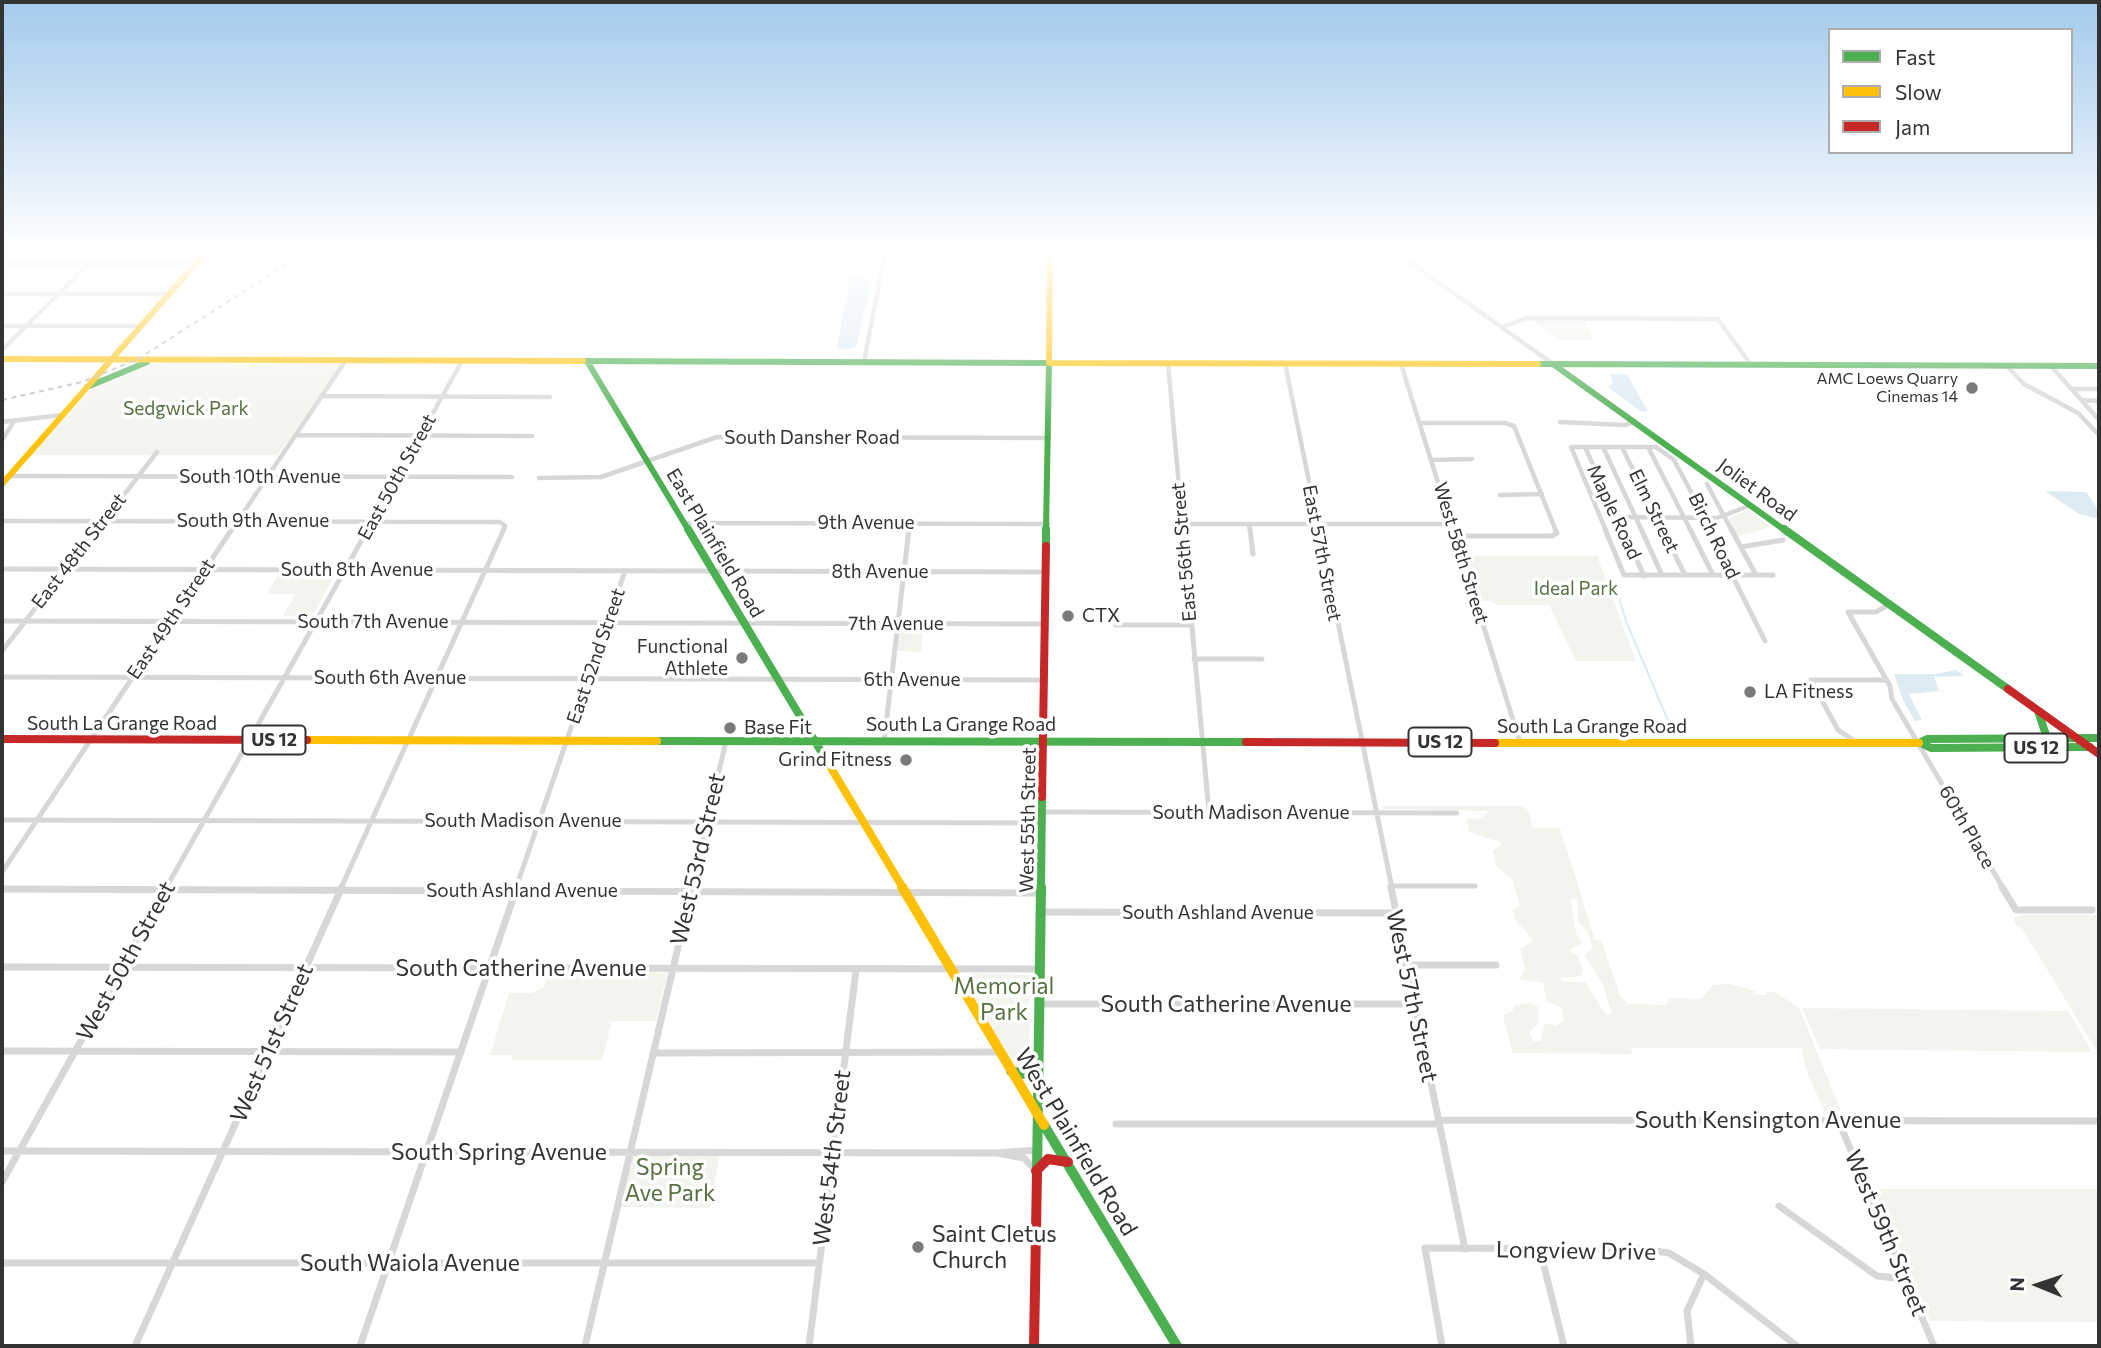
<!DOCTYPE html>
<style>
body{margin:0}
#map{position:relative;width:2101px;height:1348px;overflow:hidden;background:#fff;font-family:Commissioner,sans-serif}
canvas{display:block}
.frame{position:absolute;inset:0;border:4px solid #333;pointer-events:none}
.legend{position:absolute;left:1828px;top:28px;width:245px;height:126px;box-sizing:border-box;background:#fff;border:2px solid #adadad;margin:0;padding:9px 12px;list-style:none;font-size:21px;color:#333}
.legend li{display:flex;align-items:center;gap:14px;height:35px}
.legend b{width:35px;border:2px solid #adadad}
.north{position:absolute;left:2003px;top:1250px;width:70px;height:70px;-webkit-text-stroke:5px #fff;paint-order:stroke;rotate:272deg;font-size:19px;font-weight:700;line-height:28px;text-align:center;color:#333}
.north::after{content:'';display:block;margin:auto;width:24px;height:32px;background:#333;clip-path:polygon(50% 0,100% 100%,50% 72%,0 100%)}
</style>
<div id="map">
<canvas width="2101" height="1348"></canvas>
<div class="frame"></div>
<ul class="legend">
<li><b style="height:9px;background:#4caf50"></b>Fast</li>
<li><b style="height:9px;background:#ffc107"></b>Slow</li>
<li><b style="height:9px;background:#c62828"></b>Jam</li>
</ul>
<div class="north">N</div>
</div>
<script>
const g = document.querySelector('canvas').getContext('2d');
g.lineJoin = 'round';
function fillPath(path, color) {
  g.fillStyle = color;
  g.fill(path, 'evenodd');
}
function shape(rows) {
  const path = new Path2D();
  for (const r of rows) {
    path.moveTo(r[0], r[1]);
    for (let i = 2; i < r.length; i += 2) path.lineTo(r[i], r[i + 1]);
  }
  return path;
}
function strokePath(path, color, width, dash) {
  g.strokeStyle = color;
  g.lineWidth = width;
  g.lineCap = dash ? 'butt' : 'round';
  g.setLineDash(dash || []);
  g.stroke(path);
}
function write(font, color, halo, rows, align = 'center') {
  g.font = font + ' Commissioner,sans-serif';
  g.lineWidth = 7;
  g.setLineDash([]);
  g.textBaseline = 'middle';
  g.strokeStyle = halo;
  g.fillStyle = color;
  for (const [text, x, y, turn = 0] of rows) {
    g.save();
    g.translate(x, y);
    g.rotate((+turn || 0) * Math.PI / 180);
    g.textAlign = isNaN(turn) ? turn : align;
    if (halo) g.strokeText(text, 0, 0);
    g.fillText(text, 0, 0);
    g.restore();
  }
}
const green = shape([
 [1532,320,1584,320,1594,340,1560,340],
 [148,364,156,363,341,364,278,455,31,455,93,388],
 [1748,510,1771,527,1735,537,1727,525,1730,518],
 [1464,556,1597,556,1636,661,1576,661,1549,605,1496,605,1491,601,1478,601],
 [279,574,336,574,312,616,283,616,296,594,267,594],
 [906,626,923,626,921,652,897,651,900,631],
 [1382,806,1522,806,1528,810,1533,828,1560,828,1595,940,1601,940,1620,995,1628,1004,1665,1005,1670,998,1701,999,1713,985,1730,984,1755,991,1757,995,1767,995,1766,991,1775,992,1799,1008,1841,1111,1824,1111,1806,1069,1802,1048,1631,1048,1632,1054,1513,1053,1503,1016,1513,1010,1515,1005,1530,1003,1538,1007,1539,1022,1529,1033,1533,1041,1540,1041,1545,1023,1556,1026,1564,1020,1561,1007,1547,1002,1543,983,1520,979,1525,968,1520,949,1533,941,1515,919,1513,910,1520,905,1512,879,1496,866,1493,851,1502,843,1469,832,1467,819,1481,818,1489,811,1383,809],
 [1570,898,1577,899,1578,921,1588,932,1593,947,1584,955,1603,984,1612,1014,1606,1015,1585,982,1564,982,1560,978,1581,976,1583,969,1577,955,1569,950,1582,943,1576,933],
 [2022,915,2099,915,2099,1055,2022,928,2017,927,2014,922,2014,918],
 [549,972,594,972,667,973,656,1021,612,1021,602,1060,511,1060,512,1055,490,1055,509,993,532,993,544,987],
 [972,973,1030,975,1029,1064,1026,1069,1016,1068,968,988,966,979],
 [1802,1008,2068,1011,2092,1052,1820,1049],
 [631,1153,720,1153,710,1208,619,1207],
 [1873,1189,2099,1189,2099,1322,1930,1321]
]);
const water = shape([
 [862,276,867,279,870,289,856,347,840,350,837,347,850,278],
 [1610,374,1627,374,1648,412,1640,411,1608,387,1613,383],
 [2045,491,2086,492,2099,511,2099,519,2079,514],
 [1956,670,1964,676,1934,677,1939,691,1909,694,1922,720,1915,721,1903,700,1894,674,1936,674]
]);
const stream = shape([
 [1618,594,1626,621,1674,735]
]);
const streetFar2 = shape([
 [1396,252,1553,364],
 [2,264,195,264],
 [2,294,169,294],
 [2,326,140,326],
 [1502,327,1527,318,1718,319,1751,365],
 [2,350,101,252],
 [864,362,885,252],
 [1168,363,1183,531],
 [1285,363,1319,531],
 [1401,364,1453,531],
 [2007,366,2024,384,2078,413,2099,435],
 [2051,366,2099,420],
 [2072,389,2099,389],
 [321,396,550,397],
 [2082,400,2099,401],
 [2,422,61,415],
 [1560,422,1624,425,1635,422],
 [1420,423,1505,423,1514,426,1556,531],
 [295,435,532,436],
 [2,440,15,420],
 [1585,447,1623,531],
 [1603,447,1642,531],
 [1622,447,1663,531],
 [1648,447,1691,531],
 [1432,460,1472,459],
 [8,476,512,477],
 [539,478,601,477,717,437,1049,438],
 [1707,484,1732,531],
 [1500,495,1542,494],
 [1616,517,1717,518,1751,505],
 [2,521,500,522,505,526,503,531],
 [684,523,1048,524],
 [1182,524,1452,524],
 [1249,524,1250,531],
 [96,531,157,452],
 [231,531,346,360],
 [367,531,462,361],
 [909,531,910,523],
 [1606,531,1571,447,1656,447,1674,460,1712,531]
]);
const streetFar1 = shape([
 [1183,529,1209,812],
 [1250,529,1253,554],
 [1319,529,1392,888],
 [1453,529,1520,742],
 [1605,529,1624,575,1732,575],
 [1623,529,1644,576],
 [1641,529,1662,575],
 [1662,529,1685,575],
 [1690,529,1713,575],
 [1711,529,1733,571,1732,575],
 [1731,529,1756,575],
 [1456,536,1552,536,1557,533,1555,529],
 [1741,547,1783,540],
 [2,569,1047,572],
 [1732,575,1773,575],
 [1732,575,1765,641],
 [1848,612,1890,686,1892,699,2003,888],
 [1848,612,1876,612,1890,604],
 [2,621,1045,624],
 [1116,625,1190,625],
 [2,651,97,529],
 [1194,659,1262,659],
 [2,677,1045,680],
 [884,742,909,529],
 [1856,742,1838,730,1811,680,1886,680],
 [1044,812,1457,813],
 [2,820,1044,823],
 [2,872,232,529],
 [1390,886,1475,886],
 [166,888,368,529],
 [341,888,504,529],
 [516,888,625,571],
 [692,888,726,741]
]);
const street = shape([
 [1391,887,1465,1249],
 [2002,887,2016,910,2092,910],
 [2,889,1042,893],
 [1041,912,1395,913],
 [1405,965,1496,965],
 [2,967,1040,969],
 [1039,1004,1413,1004],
 [2,1051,461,1052],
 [653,1053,999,1052],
 [1438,1120,2099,1121],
 [1838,1120,1934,1346],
 [1116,1124,1438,1124],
 [2,1151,997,1153],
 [1035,1170,1024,1158,997,1153,1036,1150],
 [2,1182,167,887],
 [1779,1206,1877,1276,1905,1279],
 [1540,1250,1564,1346],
 [2,1263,819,1263],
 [135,1346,342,887],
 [360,1346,517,887],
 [585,1346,692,887],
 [809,1346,856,970],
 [1442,1346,1425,1248,1641,1249,1669,1253,1704,1274,1797,1346],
 [1691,1346,1687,1311,1704,1274]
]);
const fastFar2 = shape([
 [583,361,1049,363,1046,531],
 [587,361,689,531],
 [1538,364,1553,364,1786,531],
 [1553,364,2099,366],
 [87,387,147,362]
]);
const fastFar1 = shape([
 [688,529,828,763],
 [1784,529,2008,689],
 [1046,546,1046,529],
 [2038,711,2047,738],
 [657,741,1246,742],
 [1919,743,1927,739,2099,738],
 [1921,743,1931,748,2090,747],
 [1041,888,1042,797]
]);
const fast = shape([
 [1011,1071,1024,1074,1037,1064],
 [1044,1125,1177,1346],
 [1037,1173,1041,887]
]);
const slowFar2 = shape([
 [1050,252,1049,363,1538,364],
 [2,359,583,361],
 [2,484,206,252]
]);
const slowFar1 = shape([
 [307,740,657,741],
 [1495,743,1919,743],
 [828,763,903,888]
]);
const slow = shape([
 [902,887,1044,1125]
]);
const jamFar1 = shape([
 [2008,689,2099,754],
 [2,739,307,740],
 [1246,742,1495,743],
 [1042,797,1046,546]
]);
const jam = shape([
 [1036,1171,1048,1159,1068,1162],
 [1034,1346,1037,1173]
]);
const rail = shape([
 [2,400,82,382,138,359,306,252]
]);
const markers = [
 [1972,388,7,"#7a7a7a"],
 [1068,616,7,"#7a7a7a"],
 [742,658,7,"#7a7a7a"],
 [1750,692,7,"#7a7a7a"],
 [730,728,7,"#7a7a7a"],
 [906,760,7,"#7a7a7a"],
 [918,1247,7,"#7a7a7a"]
];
const farPoinames = [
 ["AMC Loews Quarry",1958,379],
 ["Cinemas 14",1958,397]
];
const shields = [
 [274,740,63],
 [1440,742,63],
 [2036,748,63]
];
const shieldNames = [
 ["US 12",274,740],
 ["US 12",1440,742],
 ["US 12",2036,748]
];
const parkNames = [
 ["Sedgwick Park",186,409],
 ["Ideal Park",1576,589]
];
const streetNames = [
 ["South Dansher Road",812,438],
 ["South 10th Avenue",260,477],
 ["East 50th Street",397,477,-61],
 ["Joliet Road",1757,490,36],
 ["Elm Street",1654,511,64],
 ["Maple Road",1614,512,65],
 ["South 9th Avenue",253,521],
 ["9th Avenue",866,523],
 ["Birch Road",1714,536,64],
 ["East Plainfield Road",715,543,59],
 ["East 48th Street",79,551,-52],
 ["East 56th Street",1184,552,-95],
 ["East 57th Street",1322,553,79],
 ["West 58th Street",1461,553,73],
 ["South 8th Avenue",357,570],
 ["8th Avenue",880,572],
 ["East 49th Street",171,619,-56],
 ["South 7th Avenue",373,622],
 ["7th Avenue",896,624],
 ["East 52nd Street",596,656,-71],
 ["South 6th Avenue",390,678],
 ["6th Avenue",912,680],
 ["South La Grange Road",122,724],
 ["South La Grange Road",961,725],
 ["South La Grange Road",1592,727],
 ["South Madison Avenue",1251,813],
 ["West 55th Street",1028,820,-89],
 ["South Madison Avenue",523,821],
 ["60th Place",1967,827,60],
 ["South Ashland Avenue",522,891],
 ["South Ashland Avenue",1218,913]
];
const poiNames = [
 ["CTX",1082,616],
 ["Functional",728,647,"right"],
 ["Athlete",728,669,"right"],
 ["LA Fitness",1764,692],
 ["Base Fit",744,728],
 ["Grind Fitness",892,760,"right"]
];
const nearStreetnames = [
 ["West 53rd Street",698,859,-77],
 ["West 50th Street",126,961,-61],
 ["South Catherine Avenue",521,968],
 ["West 57th Street",1412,996,78],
 ["South Catherine Avenue",1226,1004],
 ["West 51st Street",272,1043,-66],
 ["South Kensington Avenue",1768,1120],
 ["West Plainfield Road",1076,1142,59],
 ["South Spring Avenue",499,1152],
 ["West 54th Street",832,1158,-83],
 ["West 59th Street",1886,1233,67],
 ["Longview Drive",1576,1251,1],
 ["South Waiola Avenue",410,1263]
];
const nearParknames = [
 ["Memorial",1004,986],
 ["Park",1004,1012],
 ["Spring",670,1167],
 ["Ave Park",670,1193]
];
const nearPoinames = [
 ["Saint Cletus",932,1234],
 ["Church",932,1260]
];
fillPath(green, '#f1f5ed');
fillPath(water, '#ddebf3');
strokePath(stream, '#ddebf3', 2);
strokePath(streetFar2, '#d7d7d7', 4.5);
strokePath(streetFar1, '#d7d7d7', 5);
strokePath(street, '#d7d7d7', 7);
strokePath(fastFar2, '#4caf50', 6);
strokePath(fastFar1, '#4caf50', 8);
strokePath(fast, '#4caf50', 10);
strokePath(slowFar2, '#ffc107', 6);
strokePath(slowFar1, '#ffc107', 8);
strokePath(slow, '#ffc107', 10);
strokePath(jamFar1, '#c62828', 8);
strokePath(jam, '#c62828', 10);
strokePath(rail, '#bebebe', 2, [5, 4.5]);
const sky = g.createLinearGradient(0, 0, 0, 441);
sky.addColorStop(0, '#a3caec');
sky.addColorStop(0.57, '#fff');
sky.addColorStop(1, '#ffffff00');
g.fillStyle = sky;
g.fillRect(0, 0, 2101, 441);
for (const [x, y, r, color] of markers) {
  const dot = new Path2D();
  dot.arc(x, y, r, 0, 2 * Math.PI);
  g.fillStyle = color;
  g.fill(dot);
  strokePath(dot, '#fff', 2.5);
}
write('16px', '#333', '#fff', farPoinames, 'right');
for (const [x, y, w] of shields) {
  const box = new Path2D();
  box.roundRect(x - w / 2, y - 14.5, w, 29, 5);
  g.fillStyle = '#fff';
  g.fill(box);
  strokePath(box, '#333', 2);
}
write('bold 18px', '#333', null, shieldNames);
write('19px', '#56703f', '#fff', parkNames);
write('19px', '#333', '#fff', streetNames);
write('19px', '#333', '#fff', poiNames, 'left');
write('23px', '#333', '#fff', nearStreetnames);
write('23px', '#56703f', '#fff', nearParknames);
write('23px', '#333', '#fff', nearPoinames, 'left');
</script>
